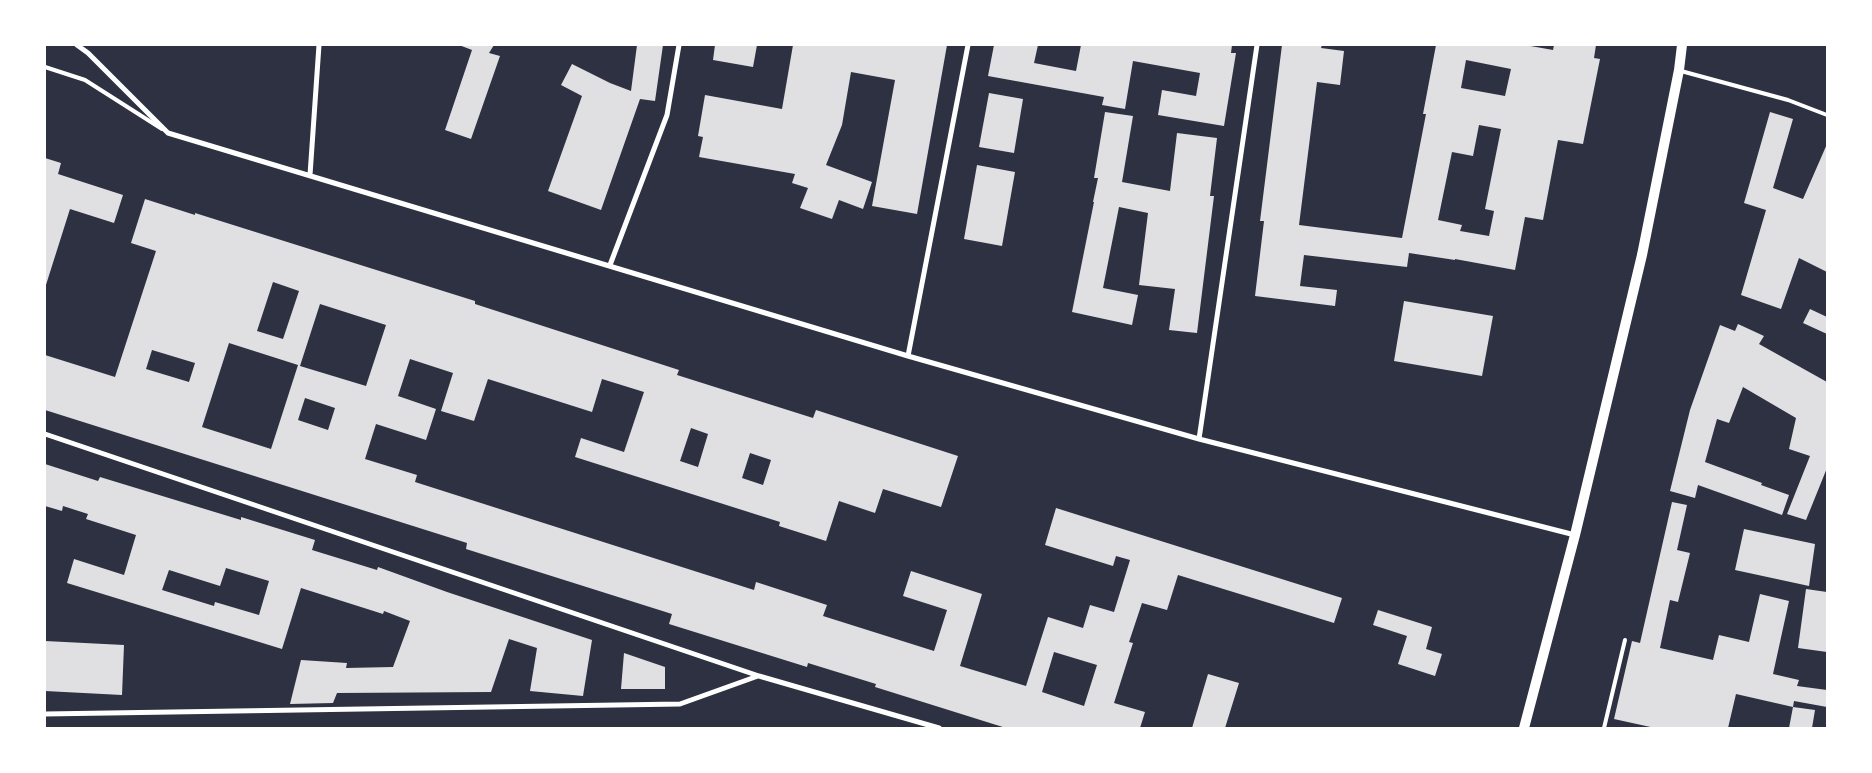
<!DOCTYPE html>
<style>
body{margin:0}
#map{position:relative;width:1872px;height:773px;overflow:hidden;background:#2d3142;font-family:Barlow,sans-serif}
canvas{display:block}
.frame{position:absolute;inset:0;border:46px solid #fff;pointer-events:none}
</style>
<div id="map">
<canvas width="1872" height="773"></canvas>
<div class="frame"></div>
</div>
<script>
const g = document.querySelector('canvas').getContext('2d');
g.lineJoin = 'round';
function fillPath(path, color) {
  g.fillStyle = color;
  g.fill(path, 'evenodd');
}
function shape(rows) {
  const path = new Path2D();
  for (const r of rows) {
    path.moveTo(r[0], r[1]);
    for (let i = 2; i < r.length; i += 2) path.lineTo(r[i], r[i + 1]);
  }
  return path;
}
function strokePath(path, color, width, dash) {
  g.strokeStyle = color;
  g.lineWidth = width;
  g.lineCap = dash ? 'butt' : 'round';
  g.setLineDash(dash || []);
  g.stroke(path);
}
const building = shape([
 [459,45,494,45,489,53,500,56,471,139,445,130,472,50],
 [637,45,663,45,655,101,640,99,601,210,548,191,582,96,561,85,572,64,610,83,631,91],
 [715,45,757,45,753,67,713,60],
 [793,45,947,45,917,214,872,206,895,80,851,72,842,125,826,165,872,182,863,209,839,200,832,219,800,208,808,188,792,183,795,174,699,157,703,137,698,136,705,95,782,109],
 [994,45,1038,45,1034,63,1076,71,1081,45,1185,45,1193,46,1194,45,1232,45,1231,53,1236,53,1224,126,1158,115,1162,90,1196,96,1200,73,1133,61,1125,109,1102,105,1104,97,988,76],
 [1282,45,1322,45,1321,48,1344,51,1340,85,1317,82,1299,225,1402,238,1426,114,1423,114,1436,45,1525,45,1553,50,1554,45,1596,45,1594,58,1600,59,1583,144,1558,140,1543,220,1525,217,1515,270,1455,259,1455,260,1409,253,1407,267,1304,255,1300,286,1337,290,1335,306,1255,296,1264,221,1260,221],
 [1466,60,1511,69,1505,96,1461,88],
 [1479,125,1501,129,1485,209,1494,211,1489,236,1460,231,1462,225,1438,220,1452,152,1473,156],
 [989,93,1023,99,1014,153,979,147],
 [1105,112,1133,116,1122,182,1170,191,1177,133,1217,138,1210,196,1214,196,1197,333,1169,330,1175,289,1139,285,1148,213,1119,207,1103,288,1138,295,1132,325,1072,312,1094,202,1093,202,1098,178,1094,178],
 [1770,112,1793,119,1773,188,1803,199,1827,144,1827,272,1799,258,1781,309,1741,295,1766,210,1744,203],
 [45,158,61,163,58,174,123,195,114,223,70,209,45,288],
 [977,165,1015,172,1002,246,964,239],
 [145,199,195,215,195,213,475,301,475,304,679,370,677,375,813,418,816,410,958,456,941,507,883,489,875,513,839,501,826,541,779,526,780,522,575,457,581,438,624,452,644,392,602,379,592,412,488,379,474,421,441,411,453,373,410,359,398,396,436,409,426,440,376,424,365,459,417,475,415,482,754,590,756,582,827,605,823,616,934,651,947,610,903,596,911,571,982,594,960,666,1026,686,1048,617,1083,628,1090,605,1114,612,1130,560,1116,556,1113,566,1045,545,1056,508,1342,598,1334,623,1178,575,1167,610,1142,603,1129,642,1133,643,1114,703,1145,712,1140,728,1006,728,875,687,876,684,808,663,807,667,669,624,672,614,466,549,467,543,45,410,45,355,115,377,156,251,131,243],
 [273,282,299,291,283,339,257,331],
 [320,304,386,325,366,386,300,366],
 [229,343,298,365,271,449,202,427],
 [152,350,195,363,189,382,146,369],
 [305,398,335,408,328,430,298,420],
 [691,428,708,434,698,467,680,461],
 [750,453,771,460,763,485,742,478],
 [1054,652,1097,665,1084,706,1042,692],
 [1404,301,1493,316,1482,376,1394,361],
 [1810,309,1827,317,1827,334,1803,323],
 [1738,324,1764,336,1759,344,1827,382,1827,468,1806,520,1787,514,1810,456,1789,449,1796,418,1743,387,1729,423,1717,419,1705,462,1762,483,1761,485,1789,495,1782,515,1698,485,1695,498,1670,491,1690,410,1720,325,1735,331],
 [45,464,98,481,100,477,241,520,241,517,315,540,312,550,377,570,378,567,447,592,592,640,583,696,530,691,537,648,509,639,491,692,337,693,333,703,290,704,301,660,347,663,346,668,393,667,410,621,384,611,383,614,301,588,282,649,67,583,74,559,124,575,136,535,86,519,88,514,63,506,62,511,45,506],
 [226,568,269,581,259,615,215,602,214,606,162,590,169,570,220,586],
 [1672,502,1687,505,1677,550,1690,553,1678,602,1670,600,1660,648,1713,660,1719,635,1749,642,1760,594,1789,601,1773,674,1799,680,1797,686,1827,690,1827,707,1794,701,1793,707,1736,694,1728,728,1655,728,1614,719,1632,641,1640,643],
 [1744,529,1815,544,1809,586,1735,570],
 [1806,589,1827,592,1827,652,1798,648],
 [1378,610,1432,627,1426,649,1442,654,1435,676,1398,664,1407,636,1373,625],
 [45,641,124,645,122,695,45,691],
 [624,653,665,667,665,689,621,689],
 [1208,674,1239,683,1225,728,1192,728],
 [1793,707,1815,710,1812,728,1789,728]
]);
const service = shape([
 [45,67,85,80,162,129],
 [1681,71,1788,100,1827,115],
 [1604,728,1625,640]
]);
const minor = shape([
 [77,45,88,53,168,133,908,356,1199,439,1575,535],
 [310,175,319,45],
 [610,265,667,115,679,45],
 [908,356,968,45],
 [45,434,759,676,939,728],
 [1199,439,1257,45],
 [45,714,680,704,758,676]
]);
const secondary = shape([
 [1524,728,1575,535,1642,255,1679,70,1682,45]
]);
fillPath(building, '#e0e0e3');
strokePath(service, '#fff', 4);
strokePath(minor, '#fff', 5);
strokePath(secondary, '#fff', 10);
</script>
